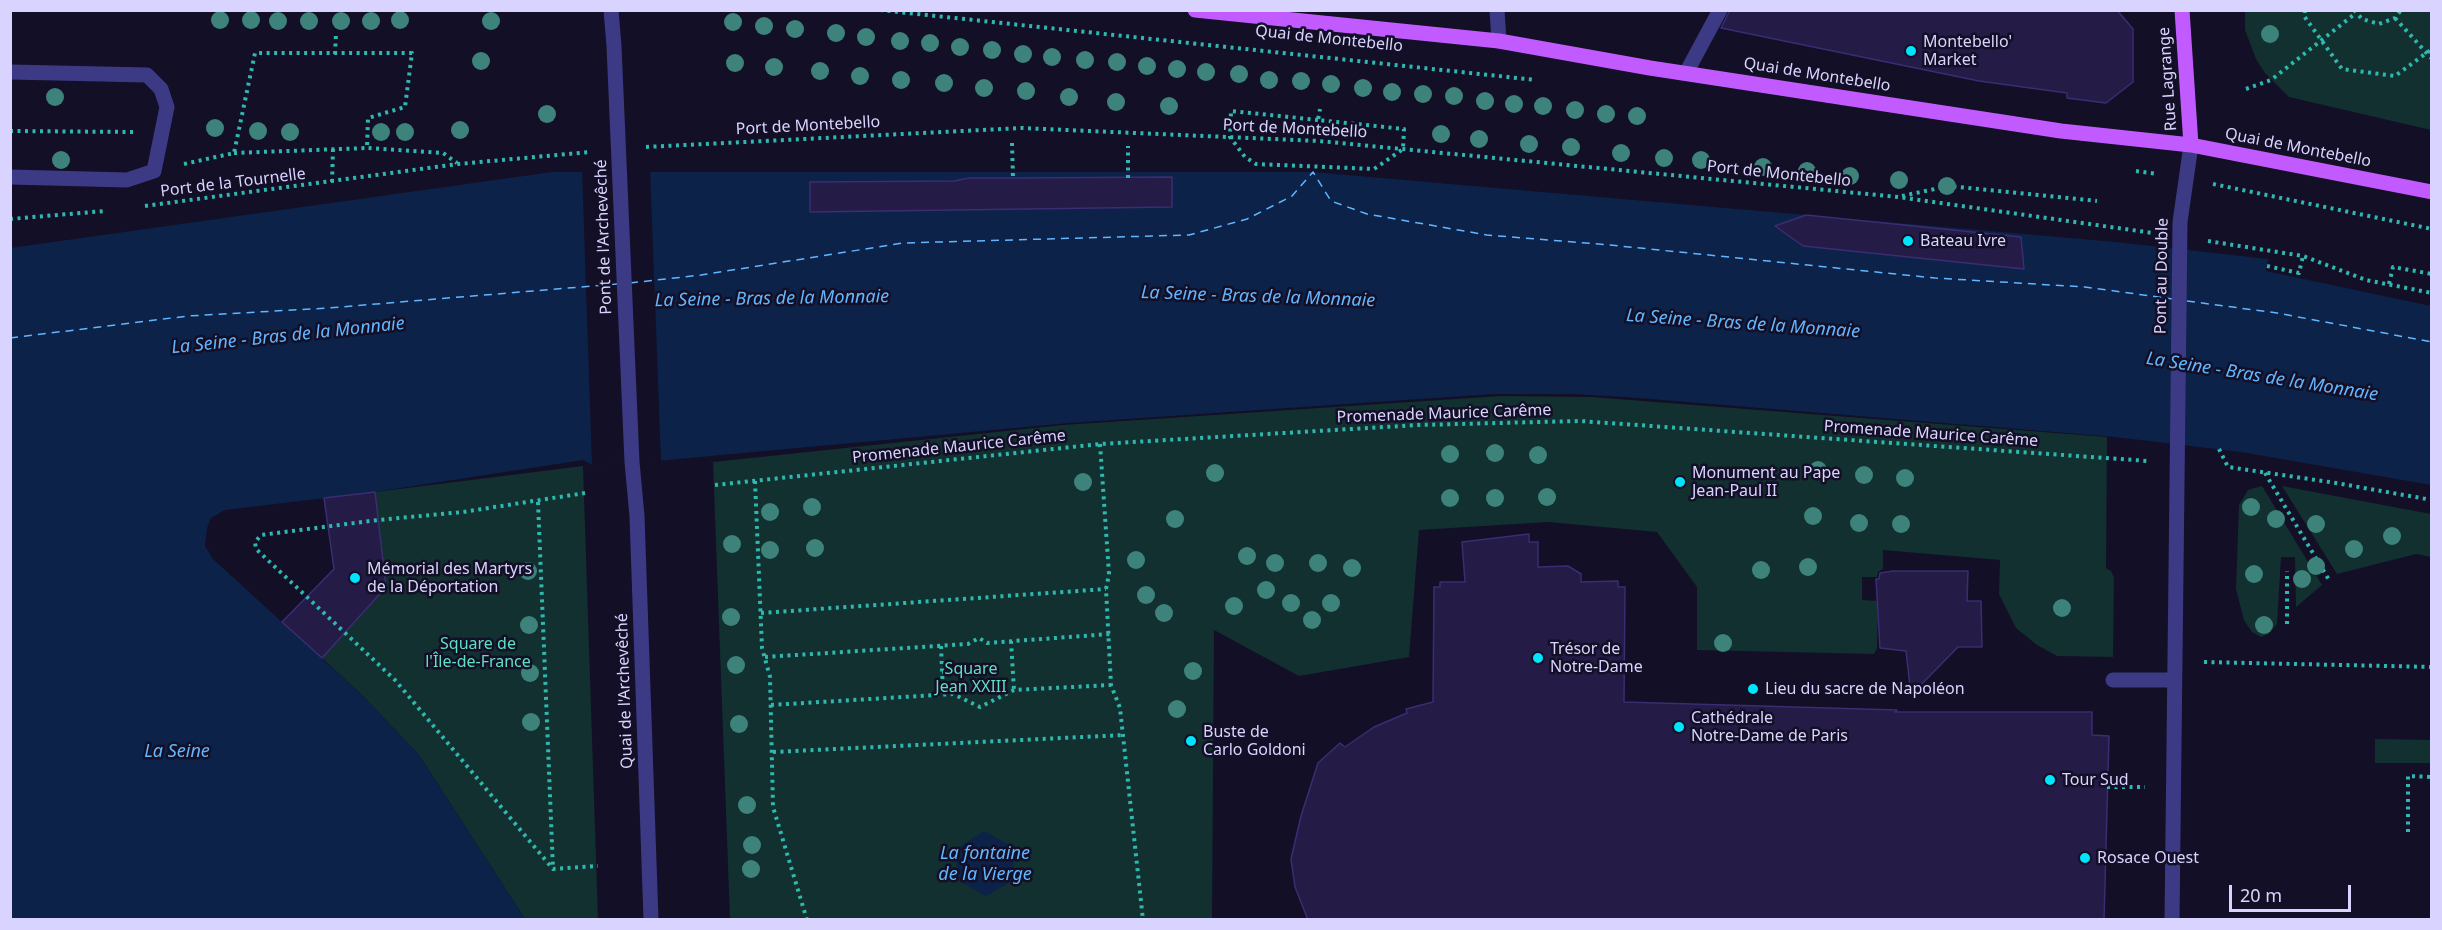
<!DOCTYPE html>
<meta charset="utf-8">
<style>
body{margin:0}
#map{position:relative;width:2442px;height:930px;overflow:hidden;background:#130f26;font-family:"Noto Sans",sans-serif}
canvas{display:block}
.frame{position:absolute;inset:0;border:12px solid #d9d4ff;pointer-events:none}
.scale{position:absolute;left:2229px;top:885px;width:122px;height:27px;box-sizing:border-box;border:3px solid #d9d4ff;border-top:0;padding-left:8px;font-size:18px;line-height:21px;white-space:nowrap;color:#d9d4ff;-webkit-text-stroke:4px #130f26;paint-order:stroke}
</style>
<div id="map">
<canvas width="2442" height="930"></canvas>
<div class="frame"></div>
<div class="scale">20 m</div>
</div>
<script>
const g = document.querySelector('canvas').getContext('2d');
g.lineJoin = 'round';
function fillPath(path, color) {
  g.fillStyle = color;
  g.fill(path, 'evenodd');
}
function shape(rows) {
  const path = new Path2D();
  for (const r of rows) {
    path.moveTo(r[0], r[1]);
    for (let i = 2; i < r.length; i += 2) path.lineTo(r[i], r[i + 1]);
  }
  return path;
}
function strokePath(path, color, width, dash) {
  g.strokeStyle = color;
  g.lineWidth = width;
  g.lineCap = dash ? 'butt' : 'round';
  g.setLineDash(dash || []);
  g.stroke(path);
}
function write(font, color, halo, rows, align = 'center') {
  g.font = font + ' "Noto Sans",sans-serif';
  g.lineWidth = 5;
  g.setLineDash([]);
  g.textBaseline = 'middle';
  g.strokeStyle = halo;
  g.fillStyle = color;
  for (const [text, x, y, turn = 0] of rows) {
    g.save();
    g.translate(x, y);
    g.rotate((+turn || 0) * Math.PI / 180);
    g.textAlign = isNaN(turn) ? turn : align;
    if (halo) g.strokeText(text, 0, 0);
    g.fillText(text, 0, 0);
    g.restore();
  }
}
const green = shape([
 [2245,11,2431,11,2431,130,2289,97,2265,73,2256,59,2245,30],
 [1501,396,1591,397,2107,437,2106,568,2111,571,2114,578,2113,657,2057,656,2037,645,2016,628,1999,594,2000,560,1883,550,1883,569,1878,572,1877,577,1862,577,1862,600,1878,601,1877,648,1874,654,1697,650,1697,587,1657,532,1548,522,1419,530,1409,657,1299,676,1214,630,1212,919,730,919,713,462,1063,425],
 [583,466,598,919,525,919,419,755,363,696,322,658,386,587,375,492],
 [2262,486,2322,585,2296,607,2295,557,2281,557,2277,624,2269,634,2261,637,2252,632,2244,620,2236,589,2239,505,2248,490],
 [2282,486,2431,514,2431,557,2416,554,2337,574],
 [2375,739,2431,740,2431,763,2375,763]
]);
const water = shape([
 [552,172,1313,172,2116,242,2268,259,2266,271,2431,306,2431,485,2241,452,2115,437,1626,397,1575,394,1493,394,1069,423,646,462,592,465,583,460,375,492,225,510,211,518,207,528,205,546,213,559,363,696,419,755,525,919,11,919,10,248],
 [984,831,1013,847,1014,880,986,896,957,880,956,849]
]);
const pier = shape([
 [582,169,650,169,661,461,592,465]
]);
const ferry = shape([
 [630,283,701,275,903,243,1189,235,1247,219,1292,196,1313,172,1331,201,1367,214,1487,235,1610,245,1935,278,2085,287,2173,299],
 [2187,301,2277,313,2432,342],
 [10,338,188,316,328,308,617,284]
]);
const building = shape([
 [1730,10,2117,10,2133,29,2133,82,2106,103,2067,98,2067,93,1979,81,1721,28,1730,10],
 [1172,177,1172,207,810,212,810,182,954,181,969,178,1013,178,1172,177],
 [1806,215,2021,237,2024,269,1803,246,1775,226,1806,215],
 [375,492,386,587,322,658,282,622,334,569,324,498,375,492],
 [1529,534,1529,542,1538,542,1538,567,1568,566,1581,574,1581,582,1618,581,1618,587,1625,587,1624,702,1897,710,1895,712,2092,712,2092,735,2109,736,2104,920,1308,920,1295,887,1291,859,1301,816,1318,763,1340,743,1345,747,1374,727,1407,713,1406,709,1433,702,1434,587,1440,587,1440,582,1465,582,1462,542,1529,534],
 [1893,571,1968,571,1967,601,1981,601,1982,647,1958,647,1911,695,1906,651,1880,648,1876,579,1879,579,1880,573,1893,571]
]);
const path = shape([
 [880,10,1536,80],
 [2305,10,2304,16,2342,69,2395,76,2432,49],
 [2354,10,2362,19,2379,24,2395,18,2401,10],
 [2395,18,2432,59],
 [335,54,336,34],
 [2246,89,2271,80,2356,13],
 [1318,120,1231,111,1230,137,1245,157,1256,164,1374,169,1403,149,1404,129,1318,120,1320,109],
 [10,131,134,132],
 [1012,143,1013,178],
 [646,147,1021,128,1319,141,1898,197,2153,233],
 [234,153,367,148],
 [184,164,234,153,255,53,412,53,405,107,368,118,367,148,443,153,457,163],
 [2136,171,2158,174],
 [1128,178,1128,146],
 [332,182,333,149],
 [2213,184,2432,229],
 [1902,196,1949,186,2097,201],
 [145,206,458,164,590,152],
 [10,219,105,211],
 [2208,241,2303,256,2366,280,2432,293],
 [2267,266,2299,273,2303,256],
 [2389,284,2393,267,2432,274],
 [1100,444,1109,574,1106,589,1111,685,1120,708,1143,920],
 [2219,449,2228,467,2336,483,2432,500],
 [2265,473,2329,580],
 [755,481,762,648,770,677,773,807,807,920],
 [715,485,1100,444,1418,425,1580,421,2148,461],
 [585,493,463,512,378,520,261,535,255,542,256,549,395,680,553,869,598,866],
 [538,502,553,869],
 [761,613,1106,589],
 [2287,624,2287,571],
 [1011,641,1014,690],
 [941,646,943,694],
 [765,657,968,644,979,638,987,643,1110,634],
 [2204,662,2432,667],
 [942,672,956,671],
 [771,705,953,694,980,707,1014,690,1111,685],
 [773,752,1124,735],
 [2107,787,2145,787],
 [2408,832,2408,776,2432,777]
]);
const minor = shape([
 [611,10,614,46,632,462,637,516,651,920],
 [1497,10,1499,41],
 [10,72,147,75,161,89,167,107,154,171,127,180,10,177],
 [1686,73,1720,10],
 [2113,680,2174,680],
 [2172,920,2180,222,2191,145]
]);
const major = shape([
 [1195,10,1499,41,1650,68,2061,131,2191,145,2432,192],
 [2182,10,2191,145]
]);
const trees = [
 [220,20],
 [251,20],
 [400,20],
 [278,21],
 [309,21],
 [341,21],
 [371,21],
 [491,21],
 [733,22],
 [764,26],
 [795,29],
 [836,33],
 [2270,34],
 [866,37],
 [900,41],
 [930,43],
 [960,47],
 [992,50],
 [1023,54],
 [1052,57],
 [1085,60],
 [481,61],
 [1117,62],
 [735,63],
 [1147,66],
 [774,67],
 [1177,69],
 [820,71],
 [1206,72],
 [1239,74],
 [860,76],
 [901,80],
 [1269,80],
 [1301,81],
 [944,83],
 [1331,84],
 [984,88],
 [1363,88],
 [1026,91],
 [1392,92],
 [1423,94],
 [1454,96],
 [55,97],
 [1069,97],
 [1485,101],
 [1116,102],
 [1514,104],
 [1169,106],
 [1543,106],
 [1575,110],
 [547,114],
 [1606,114],
 [1637,116],
 [215,128],
 [460,130],
 [258,131],
 [290,132],
 [381,132],
 [405,132],
 [1441,134],
 [1479,139],
 [1529,144],
 [1571,147],
 [1621,153],
 [1664,158],
 [61,160],
 [1701,160],
 [1763,167],
 [1807,171],
 [1850,176],
 [1899,180],
 [1947,186],
 [1495,453],
 [1450,454],
 [1538,455],
 [1818,470],
 [1215,473],
 [1864,475],
 [1905,478],
 [1083,482],
 [1547,497],
 [1450,498],
 [1495,498],
 [812,507],
 [2251,507],
 [770,512],
 [1813,516],
 [1175,519],
 [2276,519],
 [1859,523],
 [1901,524],
 [2316,524],
 [2392,536],
 [732,544],
 [815,548],
 [2354,549],
 [770,550],
 [1247,556],
 [1136,560],
 [1275,563],
 [1318,563],
 [2316,566],
 [1808,567],
 [1352,568],
 [1761,570],
 [528,571],
 [2254,574],
 [2302,579],
 [1266,590],
 [1146,595],
 [1291,603],
 [1331,603],
 [1234,606],
 [2062,608],
 [1164,613],
 [731,617],
 [1312,620],
 [529,625],
 [2264,625],
 [1723,643],
 [736,665],
 [1193,671],
 [530,673],
 [1177,709],
 [531,722],
 [739,724],
 [747,805],
 [752,845],
 [751,869]
];
const markers = [
 [1911,51,6,"#00e5ff"],
 [1908,241,6,"#00e5ff"],
 [1680,482,6,"#00e5ff"],
 [355,578,6,"#00e5ff"],
 [1538,658,6,"#00e5ff"],
 [1753,689,6,"#00e5ff"],
 [1679,727,6,"#00e5ff"],
 [1191,741,6,"#00e5ff"],
 [2050,780,6,"#00e5ff"],
 [2085,858,6,"#00e5ff"]
];
const streetNames = [
 ["Quai de Montebello",1329,39,6],
 ["Quai de Montebello",1817,75,9],
 ["Rue Lagrange",2168,79,-94],
 ["Port de Montebello",808,126,-3],
 ["Port de Montebello",1295,129,3],
 ["Quai de Montebello",2298,148,11],
 ["Port de Montebello",1779,174,6],
 ["Port de la Tournelle",233,183,-7],
 ["Pont de l'Archevêché",604,237,-92],
 ["Pont au Double",2162,276,-89],
 ["Promenade Maurice Carême",1444,414,-2],
 ["Promenade Maurice Carême",1931,434,4],
 ["Promenade Maurice Carême",959,447,-6],
 ["Quai de l'Archevêché",625,691,-92]
];
const poiNames = [
 ["Montebello'",1923,42],
 ["Market",1923,60],
 ["Bateau Ivre",1920,241],
 ["Monument au Pape",1692,473],
 ["Jean-Paul II",1692,491],
 ["Mémorial des Martyrs",367,569],
 ["de la Déportation",367,587],
 ["Trésor de",1550,649],
 ["Notre-Dame",1550,667],
 ["Lieu du sacre de Napoléon",1765,689],
 ["Cathédrale",1691,718],
 ["Notre-Dame de Paris",1691,736],
 ["Buste de",1203,732],
 ["Carlo Goldoni",1203,750],
 ["Tour Sud",2062,780],
 ["Rosace Ouest",2097,858]
];
const parkNames = [
 ["Square de",478,644],
 ["l'Île-de-France",478,662],
 ["Square",971,669],
 ["Jean XXIII",971,687]
];
const waterNames = [
 ["La Seine - Bras de la Monnaie",1258,297,2],
 ["La Seine - Bras de la Monnaie",772,299,-1],
 ["La Seine - Bras de la Monnaie",1743,324,4],
 ["La Seine - Bras de la Monnaie",288,336,-6],
 ["La Seine - Bras de la Monnaie",2262,377,9],
 ["La Seine",177,752],
 ["La fontaine",985,854],
 ["de la Vierge",985,875]
];
fillPath(green, '#12302f');
fillPath(water, '#0c2248');
fillPath(pier, '#130f26');
strokePath(ferry, '#62b6ff', 1.5, [8, 6]);
fillPath(building, '#241b47');
strokePath(building, '#3b2d73', 1.5);
strokePath(path, '#2fb8b0', 4, [3, 4.5]);
strokePath(minor, '#3d3a85', 15);
strokePath(major, '#c25bff', 15);
g.fillStyle = '#3d827b';
for (const [x, y] of trees) {
  g.beginPath();
  g.arc(x, y, 9, 0, 2 * Math.PI);
  g.fill();
}
for (const [x, y, r, color] of markers) {
  const dot = new Path2D();
  dot.arc(x, y, r, 0, 2 * Math.PI);
  g.fillStyle = color;
  g.fill(dot);
  strokePath(dot, '#130f26', 2);
}
write('16px', '#d9d4ff', '#130f26', streetNames);
write('16px', '#d9d4ff', '#130f26', poiNames, 'left');
write('16px', '#5fe0c0', '#130f26', parkNames);
write('italic 18px', '#62b6ff', '#130f26', waterNames);
</script>
